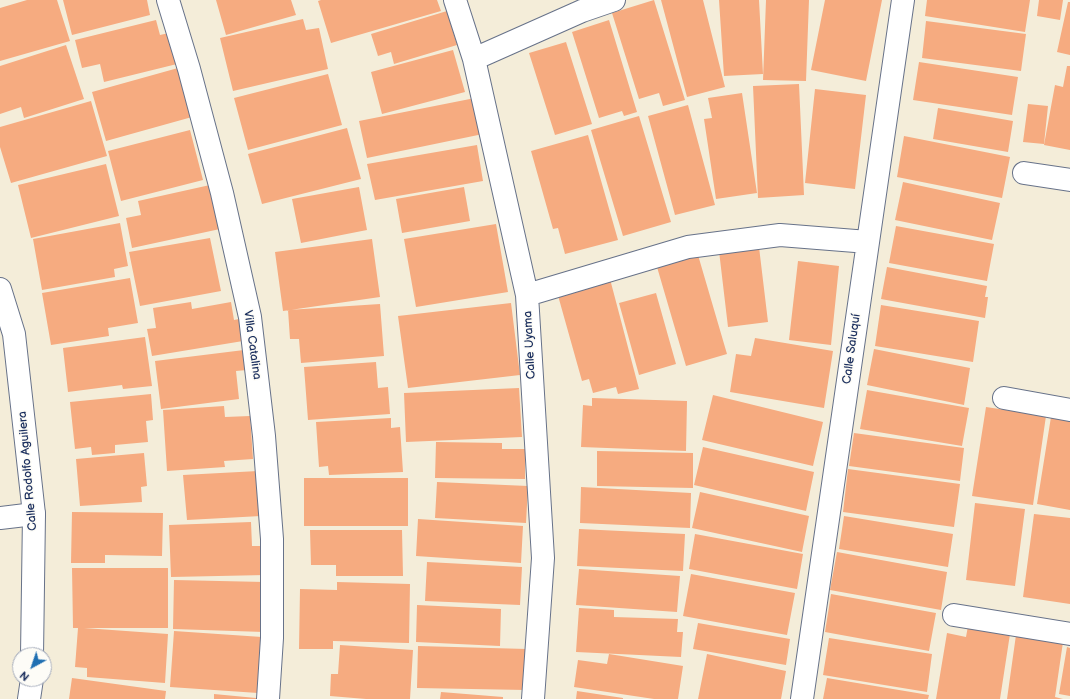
<!DOCTYPE html>
<meta charset="utf-8">
<style>
body{margin:0}
#map{position:relative;width:1070px;height:699px;overflow:hidden;background:#f4edd9;font-family:"Balsamiq Sans",sans-serif}
canvas{display:block}
.north{position:absolute;left:12px;top:647px;width:40px;height:40px;box-sizing:border-box;background:#fdfcf7;border:1px solid #a3aaba;border-radius:50%;rotate:220deg;font-size:11px;font-weight:700;line-height:16px;text-align:center;color:#1b2f5e}
.north::after{content:'';display:block;margin:auto;width:14px;height:18px;background:#1f6fb2;clip-path:polygon(50% 0,100% 100%,50% 72%,0 100%)}
</style>
<div id="map">
<canvas width="1070" height="699"></canvas>
<div class="north">N</div>
</div>
<script>
const g = document.querySelector('canvas').getContext('2d');
g.lineJoin = 'round';
function fillPath(path, color) {
  g.fillStyle = color;
  g.fill(path, 'evenodd');
}
function shape(rows) {
  const path = new Path2D();
  for (const r of rows) {
    path.moveTo(r[0], r[1]);
    for (let i = 2; i < r.length; i += 2) path.lineTo(r[i], r[i + 1]);
  }
  return path;
}
function strokePath(path, color, width, dash) {
  g.strokeStyle = color;
  g.lineWidth = width;
  g.lineCap = dash ? 'butt' : 'round';
  g.setLineDash(dash || []);
  g.stroke(path);
}
function write(font, color, halo, rows, align = 'center') {
  g.font = font + ' "Balsamiq Sans",sans-serif';
  g.lineWidth = 3;
  g.setLineDash([]);
  g.textBaseline = 'middle';
  g.strokeStyle = halo;
  g.fillStyle = color;
  for (const [text, x, y, turn = 0] of rows) {
    g.save();
    g.translate(x, y);
    g.rotate((+turn || 0) * Math.PI / 180);
    g.textAlign = isNaN(turn) ? turn : align;
    if (halo) g.strokeText(text, 0, 0);
    g.fillText(text, 0, 0);
    g.restore();
  }
}
const building = shape([
 [27,0,57,0,70,41,0,61,0,8],
 [63,0,147,0,150,15,72,35],
 [216,0,291,0,296,15,226,35],
 [321,0,437,0,441,11,331,43,318,1],
 [654,0,685,100,663,106,659,93,639,99,612,13],
 [661,0,703,0,725,87,687,97],
 [719,0,759,0,763,74,724,76],
 [766,0,809,0,806,81,763,80],
 [825,0,882,0,866,81,811,70],
 [927,0,1030,0,1025,32,925,16],
 [1039,0,1063,0,1060,20,1037,16],
 [1068,2,1070,2,1070,55,1057,52],
 [447,11,457,45,394,64,391,52,378,56,371,34],
 [303,19,306,30,319,28,328,69,233,91,220,38],
 [156,20,160,35,169,33,177,64,104,82,100,64,82,68,75,40],
 [609,20,637,112,624,116,622,111,599,118,572,32],
 [926,21,1026,34,1021,71,922,58],
 [566,42,592,124,555,135,529,53],
 [66,45,84,99,24,118,21,107,0,114,0,66],
 [453,50,465,92,382,114,371,72],
 [919,62,1018,77,1012,115,913,100],
 [1067,66,1070,66,1070,150,1044,145,1055,85,1063,87],
 [178,68,192,117,106,141,92,92],
 [328,74,342,125,248,150,234,98],
 [799,84,804,195,758,198,753,86],
 [815,89,866,95,855,189,805,183],
 [742,93,757,193,716,199,704,119,712,118,708,98],
 [475,98,483,134,367,158,359,121],
 [91,101,107,156,11,183,0,147,0,127],
 [1028,104,1048,106,1044,144,1023,142],
 [688,105,715,205,675,215,648,116],
 [938,108,1013,121,1008,152,933,139],
 [639,116,671,222,623,236,591,130],
 [347,128,361,179,262,204,248,154],
 [190,130,203,180,121,201,108,151],
 [588,135,618,240,565,254,558,228,553,229,531,151],
 [904,136,1010,157,1002,198,897,177],
 [477,145,483,181,375,200,367,164],
 [106,164,119,216,31,238,18,185],
 [903,182,1000,203,992,240,895,220],
 [210,185,220,229,132,248,126,218,141,215,138,201],
 [359,187,367,230,301,243,292,199],
 [464,187,470,221,402,233,396,199],
 [120,223,128,266,114,269,115,277,42,290,33,239],
 [496,224,508,292,416,307,404,239],
 [896,226,994,244,987,281,889,263],
 [210,238,221,291,140,306,129,252],
 [372,239,380,297,283,311,275,252],
 [759,247,768,322,728,327,719,251],
 [698,255,727,354,686,366,657,267],
 [798,261,839,266,831,345,789,340],
 [887,267,987,286,985,297,988,297,985,318,881,299],
 [130,278,138,323,108,328,109,336,51,345,42,293],
 [610,279,639,389,618,394,616,387,593,393,589,379,582,381,557,292],
 [656,293,676,364,639,375,619,303],
 [191,302,192,309,231,302,234,320,239,319,243,341,152,356,147,329,156,328,153,308],
 [511,303,520,375,408,388,398,316],
 [380,304,384,356,301,363,299,339,290,339,288,310],
 [881,305,979,321,973,362,875,346],
 [145,337,152,386,123,389,122,385,68,392,63,348],
 [755,338,833,351,824,408,730,392,736,354,751,356],
 [874,349,970,368,964,405,867,385],
 [244,350,247,370,236,371,239,399,161,409,155,361],
 [376,362,378,388,388,387,390,414,308,420,304,367],
 [519,388,522,437,406,442,404,393],
 [867,390,969,408,962,446,860,429],
 [151,394,153,420,146,421,148,442,115,445,115,453,92,455,91,447,75,449,70,402],
 [713,395,823,422,813,466,702,440],
 [592,398,687,401,686,451,581,447,583,405,592,406],
 [224,406,225,417,250,416,253,459,224,461,225,467,167,471,163,410],
 [986,407,1046,416,1033,505,972,496],
 [1051,417,1070,420,1070,510,1037,504],
 [391,418,391,428,400,427,403,472,329,475,328,466,319,467,316,422],
 [854,433,964,448,960,481,849,466],
 [436,442,502,443,502,449,525,449,525,479,435,478],
 [703,447,814,472,806,511,694,485],
 [597,451,693,453,693,488,597,486],
 [144,453,147,486,141,487,142,502,80,506,76,459],
 [848,469,960,484,954,527,843,512],
 [258,471,261,516,187,520,183,475],
 [304,478,408,478,408,526,304,526],
 [437,482,528,486,526,523,435,518],
 [581,487,691,493,690,528,580,523],
 [700,492,809,516,802,552,692,528],
 [975,503,1025,509,1015,586,966,580],
 [72,512,163,513,162,556,105,555,105,563,71,563],
 [1034,514,1070,518,1070,604,1023,597],
 [844,516,953,534,948,567,839,549],
 [418,519,523,526,521,563,416,556],
 [251,522,252,546,266,546,266,575,171,577,169,525],
 [579,529,685,534,683,571,577,566],
 [310,530,402,530,403,576,336,576,336,565,311,565],
 [695,534,803,554,797,589,689,569],
 [837,552,947,572,941,610,830,590],
 [427,562,522,567,520,605,425,601],
 [72,568,168,568,168,628,84,628,168,634,165,683,87,677,87,668,75,667,78,628,73,628],
 [579,569,680,576,677,612,576,605],
 [691,574,795,593,787,635,683,616],
 [174,580,265,582,264,632,173,629],
 [337,582,410,584,409,643,333,641,333,649,299,649,300,589,337,590],
 [831,594,936,613,929,651,825,632],
 [417,605,501,609,500,646,416,642],
 [579,608,614,610,614,617,678,619,677,632,683,632,681,657,576,652],
 [698,623,790,639,786,665,693,649],
 [968,626,1010,634,1000,699,936,699,947,633,966,637],
 [174,631,262,637,258,693,170,687],
 [1016,635,1063,642,1055,697,1063,699,1007,699],
 [829,638,932,654,927,692,823,675],
 [340,645,413,650,410,699,366,699,330,696,331,674,338,674],
 [418,646,527,649,526,690,417,688],
 [1067,647,1070,648,1070,696,1059,694],
 [609,654,683,666,678,699,654,699,574,687,578,660,607,664],
 [707,654,786,671,781,699,698,699],
 [72,678,166,691,165,699,69,699],
 [827,678,929,695,928,699,823,699],
 [577,691,623,698,623,699,576,699],
 [441,692,503,697,503,699,440,699],
 [214,694,256,698,256,699,214,699]
]);
const street = shape([
 [168,0,189,69,222,193,250,317,264,436,272,539,272,638,268,699],
 [455,0,474,59,527,295,543,558,533,699],
 [474,59,582,11,614,0],
 [1024,173,1070,180],
 [527,295,688,247,780,235,868,242],
 [1004,398,1070,410],
 [0,518,34,514],
 [954,615,1070,634],
 [802,699,903,0]
]);
const secondary = shape([
 [0,289,14,334,34,514,32,655],
 [29,699,32,679]
]);
const streetNames = [
 ["Villa Catalina",252,345,82],
 ["Calle Uyama",530,345,-93],
 ["Calle Saluquí",852,349,-82],
 ["Calle Rodolfo Aguilera",28,471,-95]
];
fillPath(building, '#f6ab80');
strokePath(street, '#677289', 24);
strokePath(secondary, '#677289', 24);
strokePath(street, '#fff', 22);
strokePath(secondary, '#fff', 22);
write('12px', '#1b2f5e', '#fdfcf7', streetNames);
</script>
